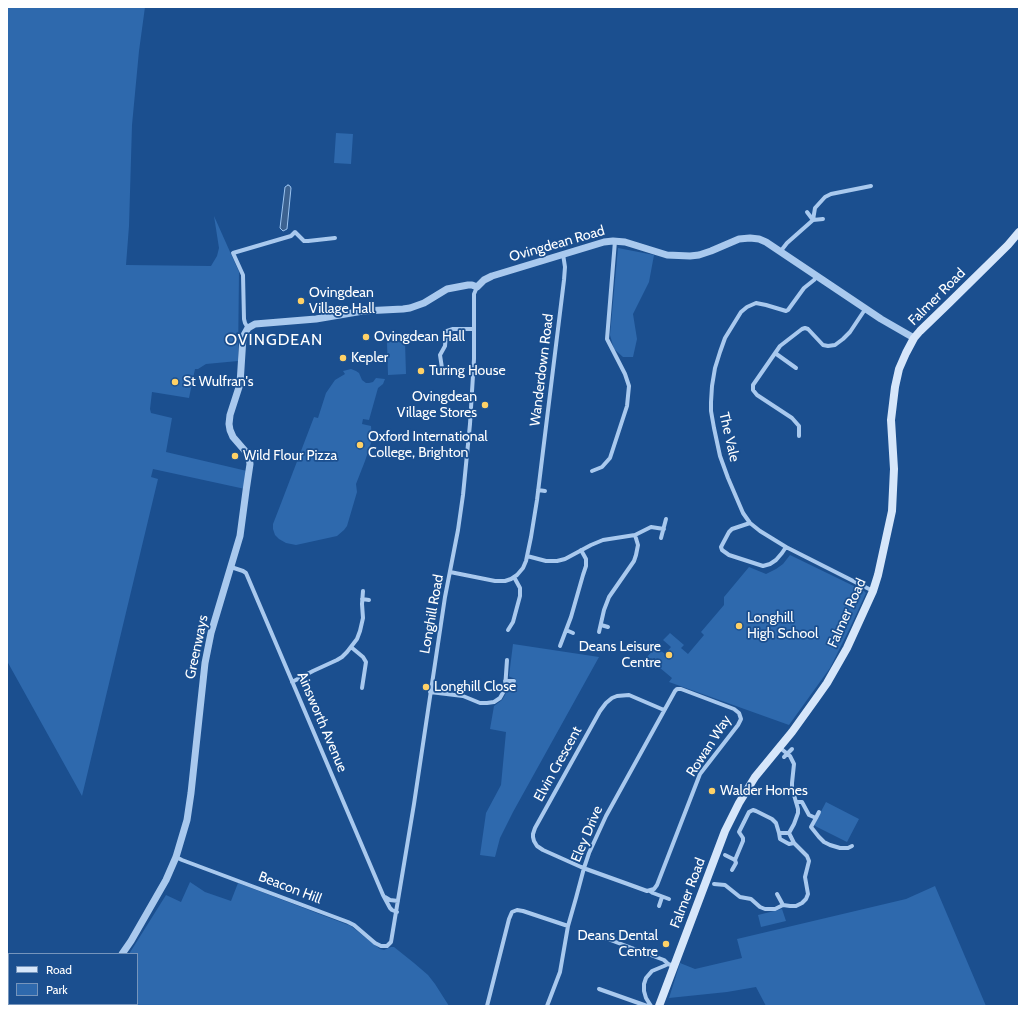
<!DOCTYPE html>
<style>
body{margin:0}
#map{position:relative;width:1026px;height:1013px;overflow:hidden;background:#1b4f8f;font-family:Cabin,sans-serif}
canvas{display:block}
.frame{position:absolute;inset:0;border:8px solid #fff;pointer-events:none}
.legend{position:absolute;left:8px;top:953px;width:130px;height:52px;box-sizing:border-box;background:#1b4f8f;border:1px solid #7695bc;margin:0;padding:5px 7px;list-style:none;font-size:12px;color:#fff}
.legend li{display:flex;align-items:center;gap:8px;height:20px}
.legend b{width:20px;border:1px solid #7695bc}
</style>
<div id="map">
<canvas width="1026" height="1013"></canvas>
<div class="frame"></div>
<ul class="legend">
<li><b style="height:5px;background:#d6e6fa"></b>Road</li>
<li><b style="height:11px;background:#2e69ad"></b>Park</li>
</ul>
</div>
<script>
const g = document.querySelector('canvas').getContext('2d');
g.lineJoin = 'round';
function fillPath(path, color) {
  g.fillStyle = color;
  g.fill(path, 'evenodd');
}
function shape(rows) {
  const path = new Path2D();
  for (const r of rows) {
    path.moveTo(r[0], r[1]);
    for (let i = 2; i < r.length; i += 2) path.lineTo(r[i], r[i + 1]);
  }
  return path;
}
function strokePath(path, color, width, dash) {
  g.strokeStyle = color;
  g.lineWidth = width;
  g.lineCap = dash ? 'butt' : 'round';
  g.setLineDash(dash || []);
  g.stroke(path);
}
function write(font, color, halo, rows, align = 'center') {
  g.font = font + ' Cabin,sans-serif';
  g.lineWidth = 3.5;
  g.setLineDash([]);
  g.textBaseline = 'middle';
  g.strokeStyle = halo;
  g.fillStyle = color;
  for (const [text, x, y, turn = 0] of rows) {
    g.save();
    g.translate(x, y);
    g.rotate((+turn || 0) * Math.PI / 180);
    g.textAlign = isNaN(turn) ? turn : align;
    if (halo) g.strokeText(text, 0, 0);
    g.fillText(text, 0, 0);
    g.restore();
  }
}
const green = shape([
 [7,7,145,7,139,51,132,125,129,226,126,265,211,266,217,256,219,248,214,216,239,272,238,361,206,364,198,369,195,369,189,398,152,392,150,409,151,413,172,418,166,452,247,471,245,489,153,469,151,477,158,479,82,796,7,661],
 [336,133,353,134,351,164,334,163],
 [618,248,654,255,649,282,633,314,637,339,633,357,623,357,614,349,610,335],
 [387,342,405,342,406,374,388,375],
 [351,369,356,371,359,373,362,380,366,383,369,383,373,382,376,378,385,379,383,384,378,388,369,420,363,419,362,424,371,426,372,440,365,461,356,484,357,492,347,526,344,530,337,536,296,545,286,543,279,539,275,535,273,529,273,524,280,506,314,417,318,418,326,393,335,380,345,374,343,371],
 [790,555,864,591,866,593,849,630,830,668,789,725,669,682,672,678,647,657,656,647,665,654,671,647,663,640,670,633,684,645,681,648,688,654,704,635,701,632,724,605,724,597,749,567,766,574,776,569,783,564],
 [513,644,599,657,513,812,500,838,495,857,480,855,486,813,501,785,506,732,490,729,494,706,502,700,505,695,508,686,510,685,515,685,516,679,510,677,509,676],
 [826,802,859,819,847,842,817,827,814,825],
 [190,882,205,892,231,901,238,883,351,926,380,949,384,950,391,947,394,947,414,963,428,975,435,984,449,1006,86,1006,88,1004,137,1004,137,954,129,954,166,895,181,902],
 [935,886,986,1006,766,1006,756,987,727,992,669,998,680,963,695,969,742,958,737,939,906,899],
 [782,909,786,921,761,927,758,915]
]);
const water = shape([
 [288,185,290,186,291,188,287,229,283,231,280,228,285,187,288,185]
]);
const minor = shape([
 [807,212,813,220,823,219],
 [780,252,787,243,813,220,815,208,825,197,831,194,871,186],
 [817,276,814,280,804,288,788,310,786,311,766,305,756,303,747,307,741,312,725,338,720,352,715,368,712,386,711,402,711,411,714,428,720,456,728,478,743,513,750,523,760,531,786,547,873,591],
 [248,328,245,323,244,319,243,275,233,253,291,236,295,232,304,241,308,241,335,238],
 [775,353,796,368],
 [442,368,440,355,445,346,446,334,447,331,453,329,474,329],
 [799,436,799,426,792,418,757,395,753,390,753,385,780,346,802,329,805,328,808,329,823,345,828,346,835,345,843,339,850,332,866,308],
 [592,471,602,467,610,458,627,406,629,386,625,374,607,339,615,241],
 [538,490,545,491],
 [750,523,732,529,729,532,721,547,722,550,729,555,763,566,770,564,776,560,782,553,786,547],
 [661,538,666,519],
 [527,556,546,561,557,561,565,559,591,545,603,540,635,535,651,527,664,529],
 [231,567,243,571,246,573,383,895,390,908,392,910,397,912],
 [450,572,495,581,505,581,511,579,517,575,523,568,526,561,531,537,537,500,564,280,565,267,563,254],
 [362,599,369,600],
 [601,625,608,627],
 [508,630,513,622,520,596,520,588,514,577],
 [566,630,573,633],
 [599,632,604,610,609,597,634,561,636,555,638,545,635,535],
 [560,646,571,617,583,575,586,566,586,559,581,550],
 [351,647,363,657,366,662,362,688],
 [505,681,514,681],
 [292,682,313,671,337,660,342,657,347,652,357,639,360,631,363,618,362,604,363,591],
 [430,692,463,696,480,703,487,703,494,702,500,698,505,689,507,660],
 [784,757,792,749],
 [796,802,802,802,809,815,816,818,811,827,819,837,824,842,830,845,840,848,848,848,852,846],
 [816,818,819,812],
 [779,833,780,839,789,844,794,843],
 [725,855,735,860],
 [176,857,182,860,348,922,354,925,375,943,381,946,387,946,391,942,414,804,445,597,458,530,463,495,470,424,474,359,474,294,477,287],
 [732,870,736,863,735,860,743,841,743,838,739,832,749,812,753,810,756,811,772,819,776,823,779,833,789,833,794,824,798,813,798,809,792,788,792,783,794,764,790,756,779,747],
 [714,884,725,885,740,897,751,899,760,907,765,909,775,909,783,905,790,906,796,906,802,903,806,899,808,894,805,877,809,861,807,856,794,843,789,833],
 [650,891,653,893,669,899],
 [777,894,783,905],
 [385,897,390,900,398,901],
 [659,906,662,897],
 [605,938,664,960,668,964,674,966],
 [599,989,647,1006],
 [487,1006,509,919,512,912,517,910,523,911,568,926],
 [547,1006,560,972,568,926,576,898,584,868,589,853,606,816,675,691,677,689,681,689,734,709,739,713,741,719,738,725,700,774,657,885,654,889,647,891,625,883,586,869,584,868,581,867,543,850,537,846,534,841,533,837,533,834,535,828,600,711,606,703,612,698,617,696,629,695,664,710],
 [651,1006,646,998,644,991,644,984,646,978,652,971,664,966,668,964]
]);
const tertiary = shape([
 [122,954,131,941,166,880,176,857,187,820,191,793,205,663,211,633,240,536,246,491,250,464,249,457,246,452,233,437,230,430,229,424,230,415,240,384,243,337,248,328,255,324,316,319,363,311,403,309,410,308,424,303,447,289,468,285,472,285,477,287,484,280,492,276,604,242,613,241,625,242,667,255,690,256,699,255,711,251,739,239,750,238,759,239,766,242,881,319,914,338],
 [80,1006,82,1004]
]);
const secondary = shape([
 [659,1006,725,831,739,803,755,777,792,732,815,700,827,683,847,648,873,591,878,575,892,511,894,469,891,420,895,387,899,369,906,353,914,338,920,331,949,303,1008,245,1019,232]
]);
const markers = [
 [301,301,4,"#ffd166"],
 [366,337,4,"#ffd166"],
 [343,358,4,"#ffd166"],
 [421,371,4,"#ffd166"],
 [175,382,4,"#ffd166"],
 [485,405,4,"#ffd166"],
 [360,445,4,"#ffd166"],
 [235,456,4,"#ffd166"],
 [739,626,4,"#ffd166"],
 [669,655,4,"#ffd166"],
 [426,687,4,"#ffd166"],
 [712,791,4,"#ffd166"],
 [666,944,4,"#ffd166"]
];
const streetNames = [
 ["Ovingdean Road",557,244,-16],
 ["Falmer Road",937,297,-45],
 ["Wanderdown Road",542,370,-83],
 ["The Vale",729,437,77],
 ["Falmer Road",847,613,-66],
 ["Longhill Road",432,614,-80],
 ["Greenways",197,647,-78],
 ["Ainsworth Avenue",322,722,67],
 ["Rowan Way",709,746,-57],
 ["Elvin Crescent",558,764,-61],
 ["Eley Drive",587,834,-67],
 ["Beacon Hill",290,888,21],
 ["Falmer Road",688,893,-69]
];
const poiNames = [
 ["Ovingdean",309,293],
 ["Village Hall",309,309],
 ["Ovingdean Hall",374,337],
 ["Kepler",351,358],
 ["Turing House",429,371],
 ["St Wulfran's",183,382],
 ["Ovingdean",477,397,"right"],
 ["Village Stores",477,413,"right"],
 ["Oxford International",368,437],
 ["College, Brighton",368,453],
 ["Wild Flour Pizza",243,456],
 ["Longhill",747,618],
 ["High School",747,634],
 ["Deans Leisure",661,647,"right"],
 ["Centre",661,663,"right"],
 ["Longhill Close",434,687],
 ["Walder Homes",720,791],
 ["Deans Dental",658,936,"right"],
 ["Centre",658,952,"right"]
];
const quarterNames = [
 ["OVINGDEAN",274,340]
];
fillPath(green, '#2e69ad');
fillPath(water, '#3c6290');
strokePath(water, '#9cc4f0', 1);
strokePath(minor, '#a9c9ee', 4);
strokePath(tertiary, '#a9c9ee', 7);
strokePath(secondary, '#d6e6fa', 8);
for (const [x, y, r, color] of markers) {
  const dot = new Path2D();
  dot.arc(x, y, r, 0, 2 * Math.PI);
  g.fillStyle = color;
  g.fill(dot);
  strokePath(dot, '#1b4f8f', 1.5);
}
write('14px', '#fff', '#1b4f8f', streetNames);
write('14px', '#fff', '#1b4f8f', poiNames, 'left');
g.letterSpacing = '1px';
write('16px', '#fff', '#1b4f8f', quarterNames);
g.letterSpacing = '0px';
</script>
